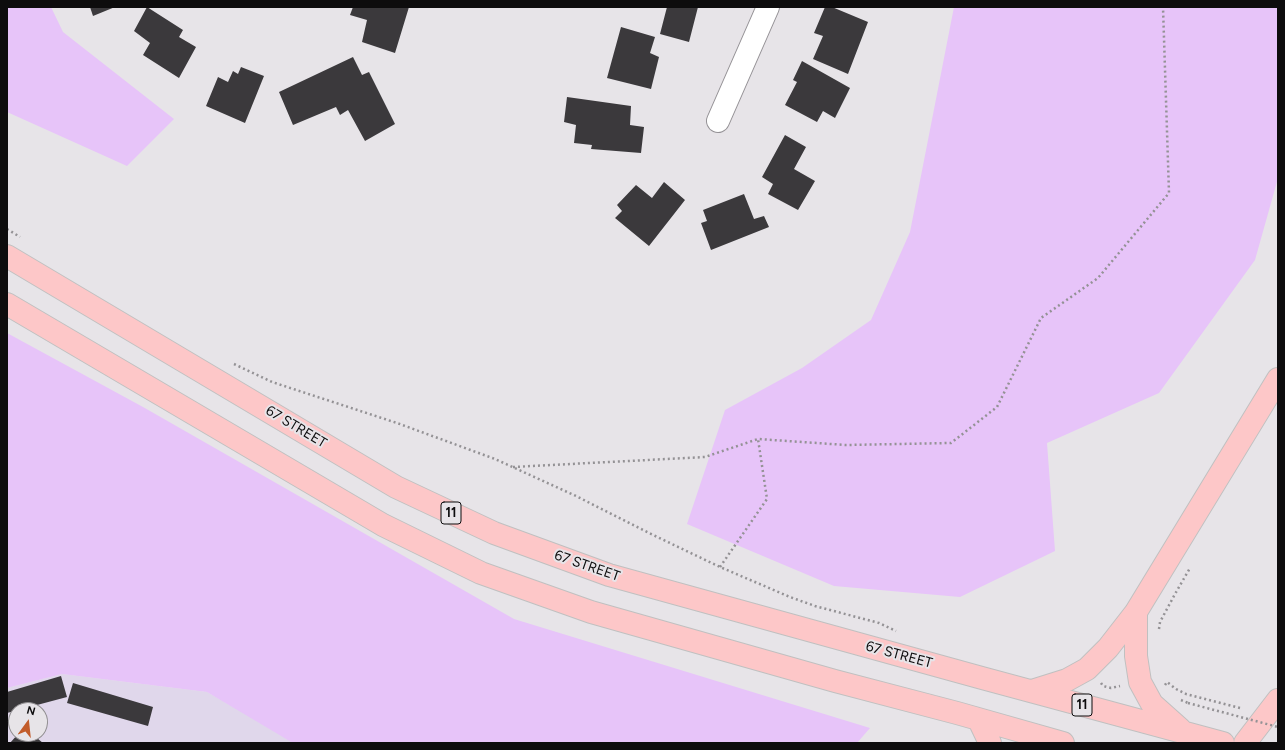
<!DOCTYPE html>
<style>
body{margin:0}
#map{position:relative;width:1285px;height:750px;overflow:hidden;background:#e7e4e8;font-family:Figtree,sans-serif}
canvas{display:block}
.frame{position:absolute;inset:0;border:8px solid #0d0c0d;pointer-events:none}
.north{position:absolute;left:8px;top:702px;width:40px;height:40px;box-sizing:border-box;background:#e7e4e8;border:1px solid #908e90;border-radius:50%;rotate:15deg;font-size:11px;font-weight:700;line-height:16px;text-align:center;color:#0d0c0d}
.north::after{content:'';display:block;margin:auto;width:14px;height:18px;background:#c25c2a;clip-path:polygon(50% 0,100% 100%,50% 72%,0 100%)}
</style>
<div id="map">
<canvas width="1285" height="750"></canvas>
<div class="frame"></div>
<div class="north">N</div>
</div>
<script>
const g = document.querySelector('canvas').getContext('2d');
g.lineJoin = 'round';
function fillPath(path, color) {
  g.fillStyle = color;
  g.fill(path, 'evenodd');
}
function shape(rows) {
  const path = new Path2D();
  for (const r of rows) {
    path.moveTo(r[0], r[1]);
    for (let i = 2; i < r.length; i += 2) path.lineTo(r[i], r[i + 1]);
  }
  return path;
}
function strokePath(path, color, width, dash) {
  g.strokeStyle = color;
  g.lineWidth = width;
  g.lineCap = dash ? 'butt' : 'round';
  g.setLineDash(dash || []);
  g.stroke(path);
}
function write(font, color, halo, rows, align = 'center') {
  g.font = font + ' Figtree,sans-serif';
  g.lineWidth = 4;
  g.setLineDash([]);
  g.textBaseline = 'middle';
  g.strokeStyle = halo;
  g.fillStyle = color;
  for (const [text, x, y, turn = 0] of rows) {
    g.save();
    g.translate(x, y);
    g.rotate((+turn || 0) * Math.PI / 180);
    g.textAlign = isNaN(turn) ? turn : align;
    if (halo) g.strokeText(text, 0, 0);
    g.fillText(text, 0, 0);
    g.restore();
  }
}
const industrial = shape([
 [62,674,207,692,298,743,7,743,7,688],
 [16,710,40,710,40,734,16,734]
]);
const green = shape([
 [7,7,51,7,63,32,174,119,127,166,7,112],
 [954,7,1278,7,1278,178,1255,260,1159,393,1047,443,1055,551,960,597,834,586,687,524,725,410,802,368,871,320,910,232],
 [7,333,143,407,514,619,870,728,857,743,293,743,207,692,62,674,7,688]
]);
const building = shape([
 [90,7,115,7,93,16],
 [147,7,183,30,179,37,196,47,179,78,143,55,150,43,134,31],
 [353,7,409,7,395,53,362,42,367,20,350,15],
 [667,7,698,7,689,42,660,34],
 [825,7,832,7,868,22,848,74,813,59,823,36,814,33],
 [621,27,655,37,650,53,659,57,651,89,607,78],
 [353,57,362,75,369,72,395,124,365,141,348,110,340,115,336,107,293,125,279,92],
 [802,61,850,88,835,118,823,111,817,122,785,105,797,82,793,80],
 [241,67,264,76,245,123,206,106,218,77,228,82,233,71,238,74],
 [567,97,631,106,630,125,644,127,641,153,591,149,592,145,574,143,576,125,564,122],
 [785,135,806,147,794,169,815,181,798,210,768,194,773,184,762,177],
 [664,182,685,200,649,246,615,218,622,211,617,205,636,185,652,198],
 [744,194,754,219,764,216,769,227,711,250,701,223,707,221,703,210],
 [61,676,67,697,7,713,7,692],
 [73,683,153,707,148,726,67,703],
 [18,734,32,734,43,743,10,743]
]);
const path = shape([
 [7,229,20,237],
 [234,364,272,382,397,423,495,459,576,496,649,533,720,567,790,597,815,606,879,623,896,631],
 [513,467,705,457,758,439,846,445,951,443,997,407,1041,318,1098,278,1169,193,1163,7],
 [720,567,767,499,758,439],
 [1159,629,1160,622,1175,594,1190,568],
 [1101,683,1103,686,1111,688,1120,686],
 [1165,685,1167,682,1176,689,1186,694,1240,708],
 [1181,700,1188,703]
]);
const minor = shape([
 [718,121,768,7]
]);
const major = shape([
 [7,256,396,487,494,533,609,575,982,678,1223,743],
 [7,304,383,525,481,573,591,612,835,681,957,713,1063,743],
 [1136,612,1136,656,1140,682,1152,704,1180,729],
 [1032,691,1067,680,1087,669,1108,648,1136,612,1278,379],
 [979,720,990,743],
 [1245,743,1278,700]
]);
const pathBridge = shape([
 [1188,703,1278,727]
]);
const shields = [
 [451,513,20],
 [1082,705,20]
];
const shieldNames = [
 ["11",451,513],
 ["11",1082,705]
];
const streetNames = [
 ["67 STREET",296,427,31],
 ["67 STREET",587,566,19],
 ["67 STREET",899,655,15]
];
fillPath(industrial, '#e0d7eb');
fillPath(green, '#e7c4f9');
fillPath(building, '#3b393c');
strokePath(minor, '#959296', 24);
strokePath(major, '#c0c0c0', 24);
strokePath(path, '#949295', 2.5, [2, 3]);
strokePath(minor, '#fff', 22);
strokePath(major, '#fdc7c8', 22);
strokePath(pathBridge, '#949295', 2.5, [2, 3]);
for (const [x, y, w] of shields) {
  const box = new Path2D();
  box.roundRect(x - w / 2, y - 11, w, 22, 3);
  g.fillStyle = '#e7e4e8';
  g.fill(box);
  strokePath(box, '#0d0c0d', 1);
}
write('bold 13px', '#0d0c0d', null, shieldNames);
write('14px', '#0d0c0d', '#e7e4e8', streetNames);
</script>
